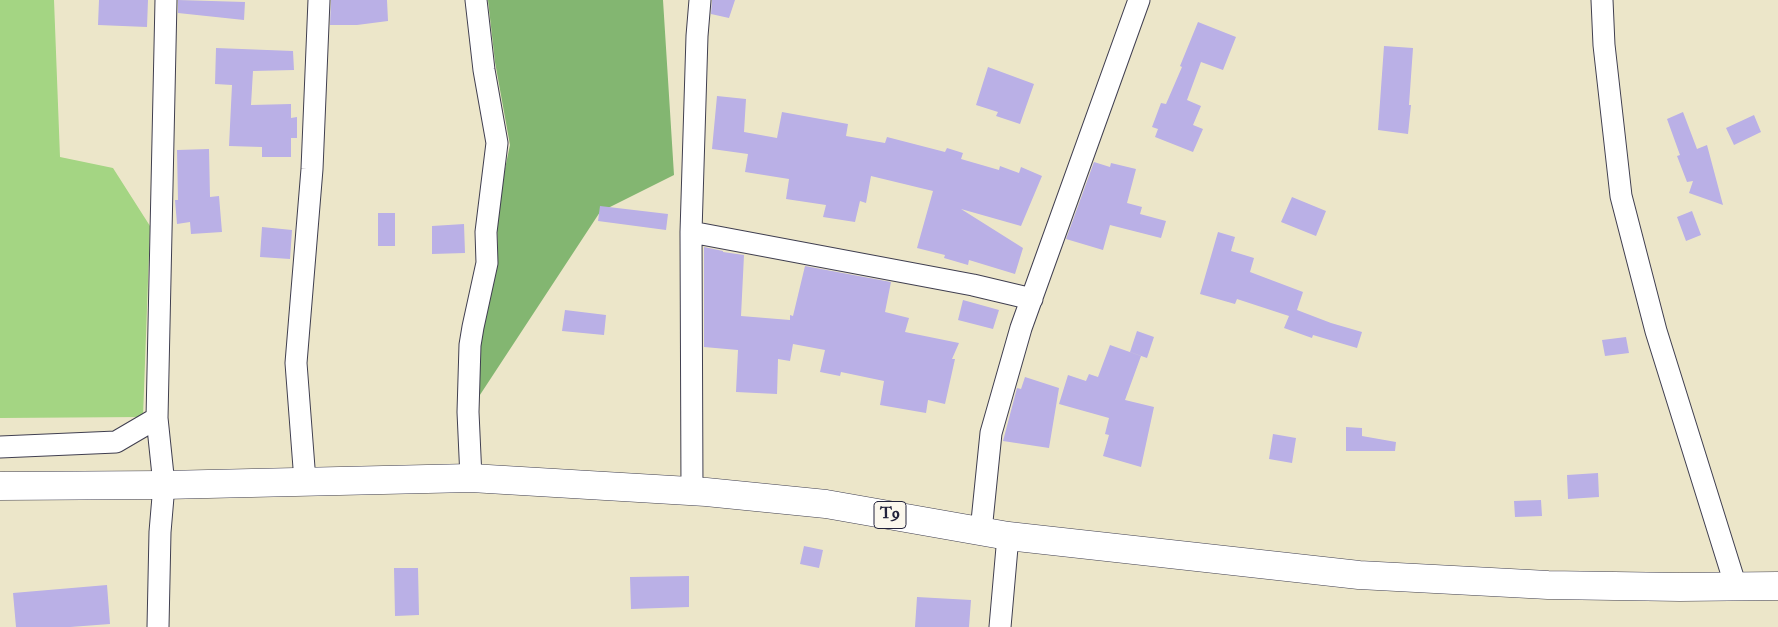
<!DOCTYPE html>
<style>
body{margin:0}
canvas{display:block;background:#ece6c9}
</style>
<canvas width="1778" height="627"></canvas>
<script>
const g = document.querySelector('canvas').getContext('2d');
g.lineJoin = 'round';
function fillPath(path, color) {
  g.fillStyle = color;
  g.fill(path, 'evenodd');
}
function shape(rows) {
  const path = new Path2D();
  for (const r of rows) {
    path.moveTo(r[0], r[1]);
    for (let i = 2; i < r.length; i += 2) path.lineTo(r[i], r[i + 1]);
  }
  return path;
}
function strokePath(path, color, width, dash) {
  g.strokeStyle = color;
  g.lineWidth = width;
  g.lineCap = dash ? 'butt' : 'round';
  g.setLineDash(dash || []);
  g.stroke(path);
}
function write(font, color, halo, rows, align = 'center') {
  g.font = font + ' "IM FELL Double Pica",serif';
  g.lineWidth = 5;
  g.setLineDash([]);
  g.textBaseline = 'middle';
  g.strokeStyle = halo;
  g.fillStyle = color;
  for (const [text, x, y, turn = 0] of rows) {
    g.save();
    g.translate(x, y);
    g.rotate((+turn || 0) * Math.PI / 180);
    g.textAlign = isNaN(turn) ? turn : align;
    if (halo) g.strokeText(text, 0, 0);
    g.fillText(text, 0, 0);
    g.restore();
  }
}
const green = shape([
 [0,0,54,0,60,157,113,168,150,226,143,417,0,418]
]);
const forest = shape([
 [488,0,663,0,674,175,600,212,474,404,476,363,498,255,497,224,502,183,510,145,495,62]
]);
const building = shape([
 [99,0,148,0,147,27,98,25],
 [178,0,245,2,244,20,178,13],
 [331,0,387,0,388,21,357,25,330,25],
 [712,0,735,0,729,18,711,14],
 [1198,22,1236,37,1223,70,1201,62,1187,100,1201,106,1193,125,1203,129,1193,152,1155,137,1158,129,1152,127,1161,103,1166,104,1182,67,1180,66],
 [1384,46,1413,48,1409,105,1411,105,1408,134,1378,130],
 [216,48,293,51,294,70,253,71,251,105,291,104,291,118,297,117,297,138,291,138,291,157,262,157,262,147,229,146,232,85,215,84],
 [988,67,1034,84,1020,124,996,116,998,112,976,105],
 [717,96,746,99,744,132,777,138,782,112,848,124,846,136,885,143,887,137,945,152,947,148,963,153,961,159,999,170,1000,166,1019,173,1021,167,1042,176,1021,226,961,209,1023,248,1015,274,969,260,968,265,944,258,945,255,917,248,933,191,871,176,866,203,860,201,855,222,823,217,826,205,786,199,789,179,745,172,748,154,712,149],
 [1683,112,1697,149,1707,145,1723,205,1689,193,1693,181,1687,182,1677,156,1680,155,1667,119],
 [1754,115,1761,132,1734,145,1726,128],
 [209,149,210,197,219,196,222,232,191,234,190,222,177,224,175,200,178,200,177,150],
 [1094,162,1110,167,1111,163,1136,169,1127,203,1142,207,1140,214,1166,221,1161,238,1110,225,1103,250,1066,239],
 [1292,197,1326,211,1316,236,1281,222],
 [600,206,668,214,666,230,598,221],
 [1692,211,1701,235,1686,241,1677,217],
 [378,213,395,213,395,246,378,246],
 [464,224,465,253,432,254,432,226],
 [262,227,292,230,290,259,260,257],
 [1218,232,1235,237,1231,251,1254,258,1250,272,1303,292,1297,310,1331,323,1362,332,1357,348,1313,335,1312,338,1284,328,1289,316,1237,299,1235,304,1200,294],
 [704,247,723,251,723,252,744,255,741,316,790,320,790,315,793,316,805,266,891,282,885,312,909,318,905,332,959,343,952,359,955,359,945,404,928,400,926,413,880,405,884,381,841,372,840,376,820,372,825,350,793,344,790,361,778,359,777,394,736,392,738,350,704,347],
 [963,300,999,310,993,329,958,320],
 [565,310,606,315,604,335,562,331],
 [1137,331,1154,337,1147,358,1130,352],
 [1626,337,1629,353,1605,356,1602,340],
 [1110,345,1141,356,1125,400,1154,407,1141,467,1103,456,1109,435,1105,434,1109,418,1059,404,1068,375,1086,381,1089,374,1098,377],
 [1025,377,1059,388,1049,448,1003,441,1017,388,1021,389],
 [1346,427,1362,428,1362,436,1396,442,1395,451,1346,451],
 [1273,434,1296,438,1292,463,1269,459],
 [1598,473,1599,497,1568,499,1567,475],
 [1541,500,1542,516,1515,517,1514,501],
 [804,546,823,550,819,568,800,564],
 [394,568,418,568,419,615,395,616],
 [689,576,689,607,631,609,630,577],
 [107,585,110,624,70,627,16,627,13,593],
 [917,597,971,600,969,627,915,627]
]);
const minor = shape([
 [1602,0,1604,45,1621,196,1656,331,1736,587],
 [691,232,973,285,1032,299],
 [0,447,116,442,157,418],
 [471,478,468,412,470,345,473,327,487,263,486,232,497,143,484,70,476,0],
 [305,481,296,363,312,169,319,0],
 [692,492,691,232,697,36,700,0],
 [981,531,991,433,1021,328,1139,0],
 [158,627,160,532,164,485,157,418,166,0],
 [1000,627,1008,536]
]);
const trunk = shape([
 [0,486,164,485,471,478,706,492,826,504,1008,536,1359,575,1548,585,1680,587,1778,586]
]);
const shields = [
 [890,515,32]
];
const shieldNames = [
 ["T9",890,515]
];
fillPath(green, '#a4d583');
fillPath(forest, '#83b671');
fillPath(building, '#bab0e6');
strokePath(minor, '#403f50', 23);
strokePath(trunk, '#403f50', 29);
strokePath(minor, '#fff', 21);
strokePath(trunk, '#fff', 28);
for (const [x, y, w] of shields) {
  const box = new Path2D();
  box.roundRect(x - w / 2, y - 13.5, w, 27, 4);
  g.fillStyle = '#fbf7ec';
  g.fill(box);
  strokePath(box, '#22223b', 1);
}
write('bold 16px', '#22223b', null, shieldNames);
</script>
